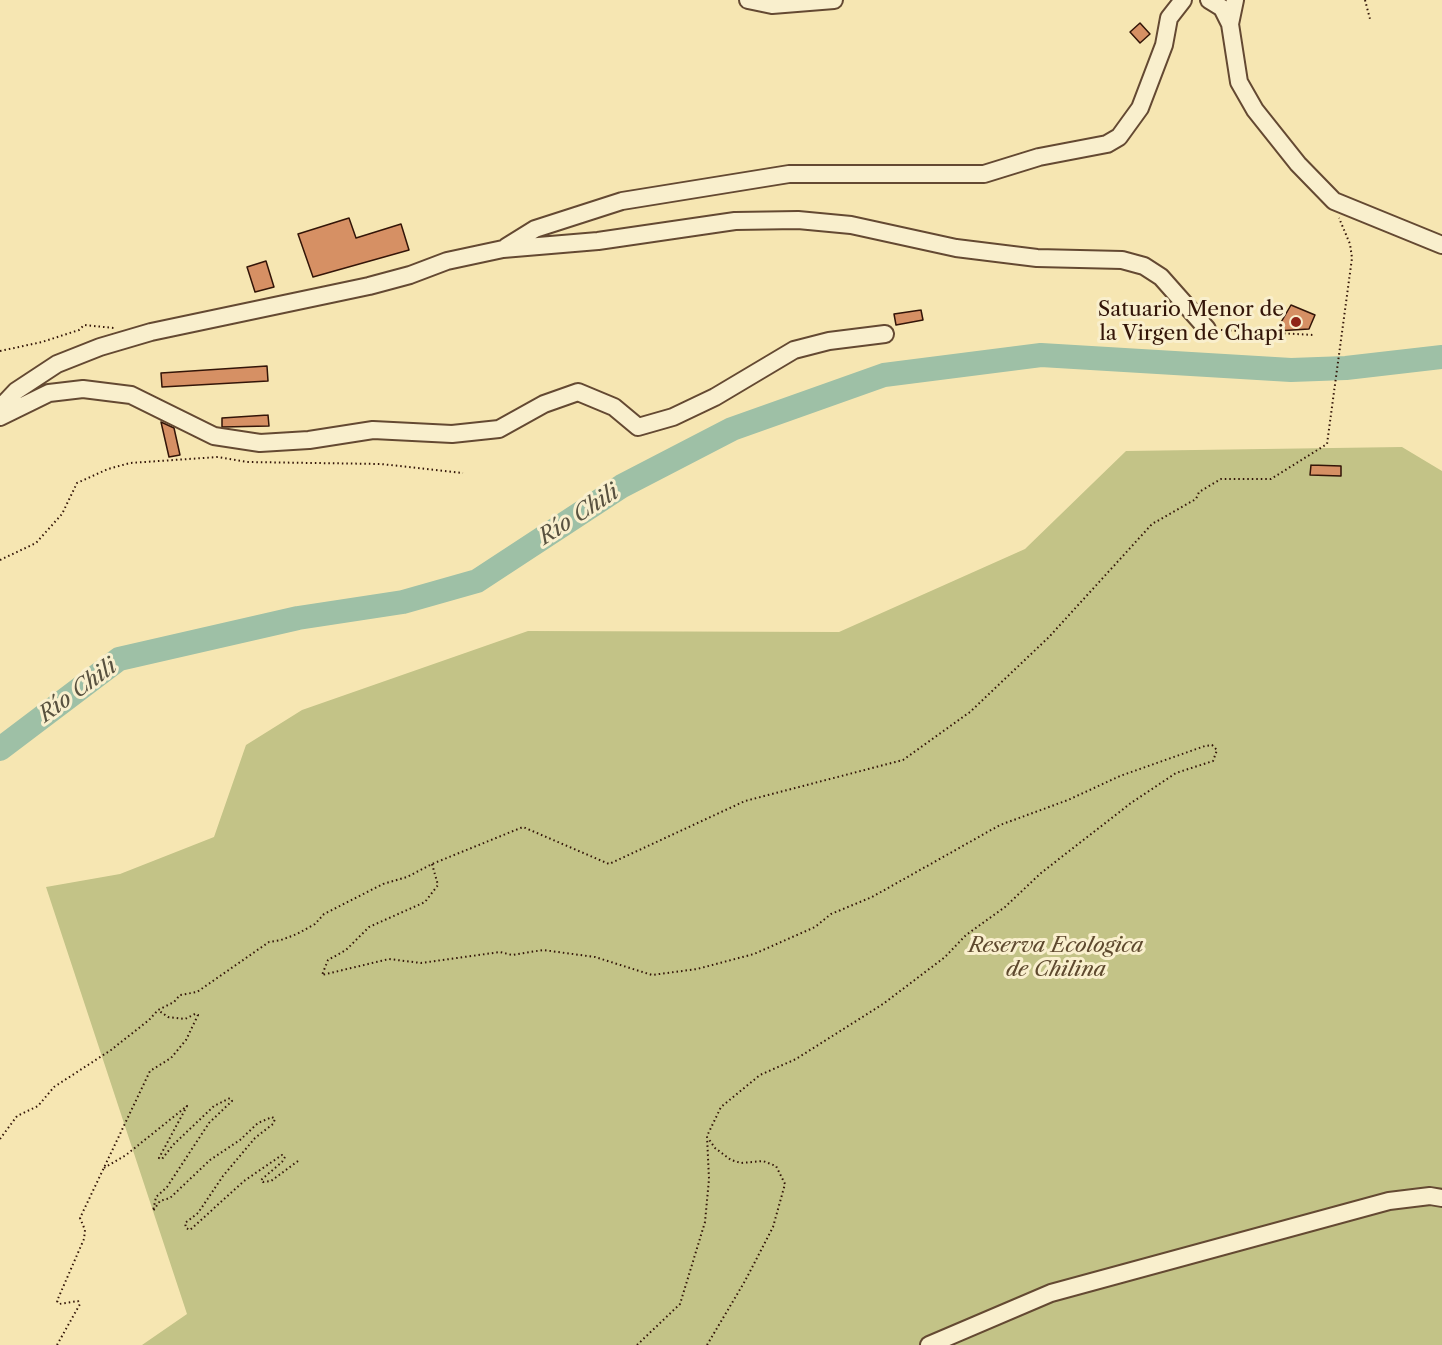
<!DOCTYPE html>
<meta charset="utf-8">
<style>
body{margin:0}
canvas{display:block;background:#f6e6b2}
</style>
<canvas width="1442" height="1345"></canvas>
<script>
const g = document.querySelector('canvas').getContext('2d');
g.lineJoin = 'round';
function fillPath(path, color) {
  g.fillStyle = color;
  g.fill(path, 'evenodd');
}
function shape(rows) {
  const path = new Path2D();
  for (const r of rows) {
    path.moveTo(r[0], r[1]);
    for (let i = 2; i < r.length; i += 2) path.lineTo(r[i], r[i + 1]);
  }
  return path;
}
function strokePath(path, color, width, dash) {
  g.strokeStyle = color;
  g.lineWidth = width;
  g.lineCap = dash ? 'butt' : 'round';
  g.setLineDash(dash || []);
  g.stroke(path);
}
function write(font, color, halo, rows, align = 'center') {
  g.font = font + ' "Libre Caslon Text",serif';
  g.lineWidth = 6;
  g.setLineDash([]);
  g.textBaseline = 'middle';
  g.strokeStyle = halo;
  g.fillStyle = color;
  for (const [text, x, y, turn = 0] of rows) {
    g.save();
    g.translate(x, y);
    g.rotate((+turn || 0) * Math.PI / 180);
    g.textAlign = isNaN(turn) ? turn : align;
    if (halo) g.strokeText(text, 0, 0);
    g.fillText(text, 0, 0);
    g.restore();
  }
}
const green = shape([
 [1402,447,1442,471,1442,1345,142,1345,187,1314,46,887,120,874,214,837,246,745,302,710,528,631,839,632,1025,549,1126,451]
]);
const river = shape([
 [0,749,119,659,298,618,403,602,477,581,622,486,732,429,884,375,1041,355,1291,370,1346,368,1442,357]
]);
const building = shape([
 [1140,23,1150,34,1140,43,1130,32,1140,23],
 [349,218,356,238,401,224,409,250,313,277,298,234,349,218],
 [266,261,274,287,255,292,247,267,266,261],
 [1291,305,1315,315,1309,329,1276,331,1291,305],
 [921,310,923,320,896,325,894,314,921,310],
 [267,366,268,381,162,387,161,373,267,366],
 [268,415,269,426,222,427,222,418,268,415],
 [161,422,174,428,180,455,169,457,161,422],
 [1311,465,1341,466,1341,476,1310,475,1311,465]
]);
const path = shape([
 [1365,0,1370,19],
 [1221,330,1314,335],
 [0,351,42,342,79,330,84,325,114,328],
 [0,560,36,543,62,514,77,483,108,469,130,463,218,457,247,462,381,464,463,473],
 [432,864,438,885,425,902,369,927,346,950,328,960,322,975,389,959,421,963,500,952,512,955,543,950,595,957,652,975,697,969,754,954,815,927,831,914,872,897,1000,825,1068,800,1120,776,1205,746,1212,745,1217,750,1213,761,1176,773,1131,803,1041,873,1005,907,966,935,945,957,883,1004,796,1059,760,1075,721,1107,707,1136,709,1179,705,1222,680,1304,637,1345],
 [0,1139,17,1116,38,1106,54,1087,111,1050,149,1020,158,1010,174,1002,180,995,197,992,269,942,281,940,297,934,315,924,324,914,383,884,407,877,432,864,523,827,609,864,745,801,903,760,970,712,1049,637,1152,524,1196,499,1199,492,1221,479,1271,479,1327,444,1352,258,1350,244,1339,218],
 [104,1168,126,1155,187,1106,159,1158,162,1159,173,1145,214,1106,230,1098,232,1101,209,1123,167,1187,156,1197,153,1211,160,1201,170,1198,210,1160,240,1140,258,1123,272,1117,275,1119,273,1124,255,1138,223,1176,198,1213,185,1223,186,1228,190,1230,244,1181,282,1155,285,1157,282,1162,261,1180,263,1182,271,1181,298,1161],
 [57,1345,80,1304,78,1301,59,1304,57,1301,84,1239,85,1230,80,1218,150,1071,171,1058,186,1040,198,1015,195,1014,185,1019,168,1017,158,1010],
 [707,1345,745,1281,773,1227,785,1184,776,1166,763,1161,741,1163,731,1160,715,1148,708,1138]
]);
const minor = shape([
 [748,0,772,5,834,0],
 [1209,0,1222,8,1230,24,1239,82,1255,110,1298,164,1334,201,1442,245],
 [1230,24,1235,0],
 [506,247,535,229,622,201,789,174,984,174,1039,157,1107,144,1119,137,1140,108,1164,45,1169,18,1183,0],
 [0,408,16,391,57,364,100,347,151,332,369,286,410,275,447,261,503,249,598,241,735,221,798,220,851,225,956,248,1037,258,1122,260,1144,266,1161,277,1207,329],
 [0,417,49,393,83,389,131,395,214,436,260,443,309,440,373,430,452,434,499,429,544,404,578,392,614,407,638,427,673,417,715,397,794,350,829,341,885,334],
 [929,1345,1051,1293,1389,1201,1430,1196,1442,1198]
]);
const markers = [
 [1296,322,6,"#8f2418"]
];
const poiNames = [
 ["Satuario Menor de",1284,310],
 ["la Virgen de Chapi",1284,334]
];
const parkNames = [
 ["Reserva Ecologica",1056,946],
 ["de Chilina",1056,970]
];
const waterNames = [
 ["Río Chili",579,515,-33],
 ["Río Chili",78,691,-36]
];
fillPath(green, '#c3c387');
strokePath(river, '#9ec0a6', 24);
fillPath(building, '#d69064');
strokePath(building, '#331508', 1.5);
strokePath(minor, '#644932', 20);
strokePath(path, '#331508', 2, [1.5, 3]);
strokePath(minor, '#f9efcd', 16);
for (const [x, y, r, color] of markers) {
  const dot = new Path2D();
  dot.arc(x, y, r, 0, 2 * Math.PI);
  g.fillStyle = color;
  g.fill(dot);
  strokePath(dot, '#f9efcd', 2);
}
write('21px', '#331508', '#f9efcd', poiNames, 'right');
write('italic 21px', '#5e492e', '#f9efcd', parkNames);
write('italic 22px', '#58513f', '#f9efcd', waterNames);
</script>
